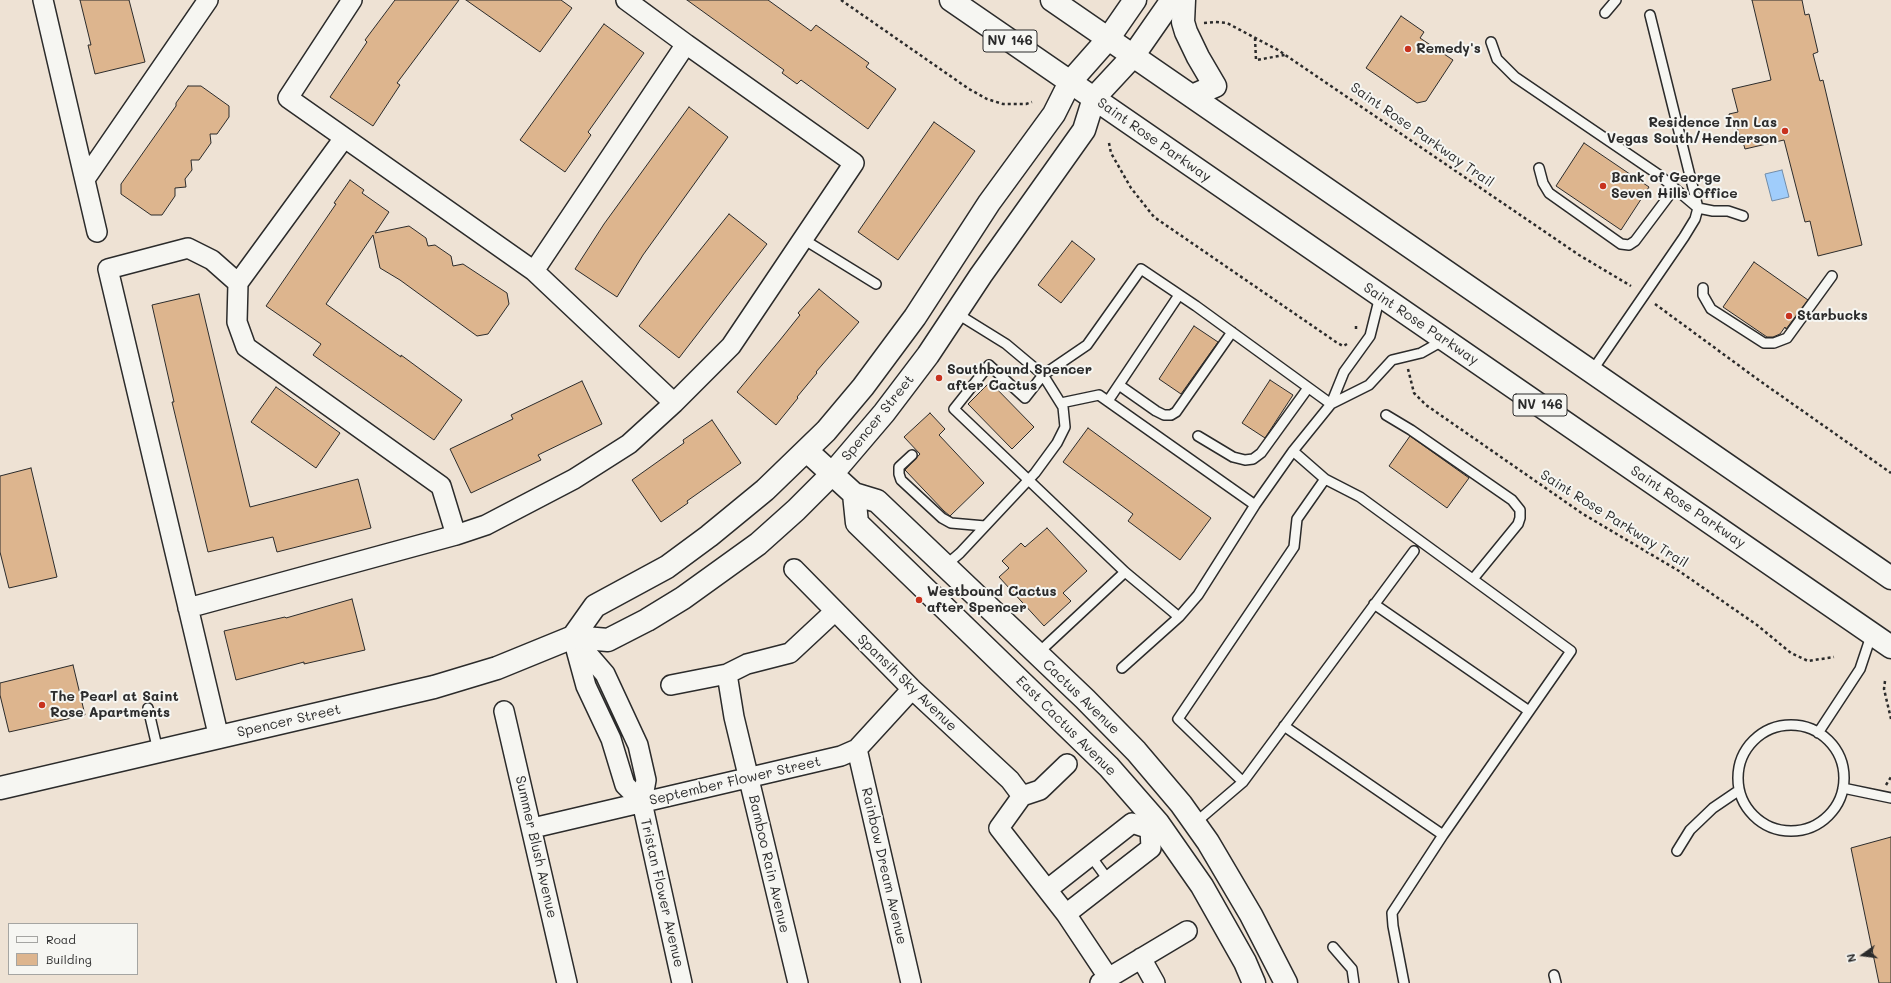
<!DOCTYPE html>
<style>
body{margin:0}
#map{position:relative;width:1891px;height:983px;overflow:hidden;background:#eee2d4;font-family:Mali,sans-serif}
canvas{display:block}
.legend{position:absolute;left:8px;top:923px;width:130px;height:52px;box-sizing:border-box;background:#f6f6f2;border:1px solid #a5a5a2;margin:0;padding:5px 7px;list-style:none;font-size:12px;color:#2b2b2b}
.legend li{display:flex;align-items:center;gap:8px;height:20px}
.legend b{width:20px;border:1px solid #a5a5a2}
.north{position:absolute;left:1843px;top:935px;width:40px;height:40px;-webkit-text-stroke:3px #f6f6f2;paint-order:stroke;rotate:256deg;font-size:11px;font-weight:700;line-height:16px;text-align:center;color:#2b2b2b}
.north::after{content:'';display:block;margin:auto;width:14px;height:18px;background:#2b2b2b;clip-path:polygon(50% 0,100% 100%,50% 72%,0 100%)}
</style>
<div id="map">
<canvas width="1891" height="983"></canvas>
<ul class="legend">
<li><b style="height:5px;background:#f6f6f2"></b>Road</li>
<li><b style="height:11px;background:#ddb58e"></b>Building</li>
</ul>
<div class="north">N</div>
</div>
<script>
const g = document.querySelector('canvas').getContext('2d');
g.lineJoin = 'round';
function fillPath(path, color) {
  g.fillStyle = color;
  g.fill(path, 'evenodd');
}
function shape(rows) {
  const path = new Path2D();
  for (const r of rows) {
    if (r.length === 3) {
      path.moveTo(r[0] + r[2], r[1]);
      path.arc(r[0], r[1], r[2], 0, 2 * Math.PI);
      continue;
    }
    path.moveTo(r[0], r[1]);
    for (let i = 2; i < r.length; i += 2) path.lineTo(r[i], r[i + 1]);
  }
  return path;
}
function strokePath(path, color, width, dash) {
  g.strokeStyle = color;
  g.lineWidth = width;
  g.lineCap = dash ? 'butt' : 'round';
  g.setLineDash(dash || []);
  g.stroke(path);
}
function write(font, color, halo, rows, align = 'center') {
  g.font = font + ' Mali,sans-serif';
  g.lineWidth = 4;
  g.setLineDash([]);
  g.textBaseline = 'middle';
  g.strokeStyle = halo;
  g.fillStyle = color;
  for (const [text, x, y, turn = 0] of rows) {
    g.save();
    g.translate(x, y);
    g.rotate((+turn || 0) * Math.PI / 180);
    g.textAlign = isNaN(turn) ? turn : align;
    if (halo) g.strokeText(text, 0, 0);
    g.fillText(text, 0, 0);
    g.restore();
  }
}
const water = shape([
 [1782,170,1789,197,1772,201,1765,174,1782,170]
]);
const building = shape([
 [80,0,129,0,145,62,95,74,88,45,91,45,80,0],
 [395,0,459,0,397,83,400,85,373,126,330,97,367,42,365,40,395,0],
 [466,0,561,0,572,8,540,52,466,0],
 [687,0,768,0,811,31,816,25,869,63,866,67,896,89,868,129,801,80,797,84,782,73,784,70,687,0],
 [1752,0,1802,0,1805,15,1809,14,1818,52,1813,54,1820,81,1823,80,1862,245,1818,256,1810,221,1805,222,1784,140,1745,149,1741,135,1739,135,1737,127,1732,128,1729,114,1738,112,1732,89,1771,80,1752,0],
 [1401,16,1424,32,1420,38,1453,60,1426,101,1417,103,1366,68,1401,16],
 [604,24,644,53,588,132,591,135,565,172,520,140,604,24],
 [188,86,201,86,229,106,229,117,217,134,210,134,211,143,199,160,191,160,192,170,185,179,186,187,175,188,175,196,162,215,151,215,121,194,121,184,176,106,176,103,188,86],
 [689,107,728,137,643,255,617,297,575,269,604,224,689,107],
 [934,122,975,151,898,260,858,232,934,122],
 [1584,143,1649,187,1621,230,1556,186,1584,143],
 [350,180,364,190,362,193,389,212,375,233,409,226,426,238,428,246,435,245,451,256,453,266,463,264,507,293,509,304,488,334,477,336,400,280,380,268,373,235,326,304,401,357,401,355,462,400,434,440,313,355,321,344,266,306,336,204,334,203,350,180],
 [729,214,767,244,679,358,639,326,729,214],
 [1072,241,1095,259,1061,303,1038,285,1072,241],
 [1754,262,1808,300,1786,329,1785,327,1780,334,1773,337,1767,337,1723,307,1754,262],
 [819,289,859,322,816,372,817,373,797,397,798,398,776,425,737,392,780,340,800,315,798,313,819,289],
 [199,294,250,507,358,479,371,528,277,552,273,537,208,552,172,402,174,402,152,305,199,294],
 [1194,326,1218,342,1181,394,1159,379,1194,326],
 [1270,380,1293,395,1265,438,1242,423,1270,380],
 [582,381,602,424,538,455,541,460,471,493,450,449,513,419,511,415,582,381],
 [990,382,1034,427,1012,449,968,404,990,382],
 [276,387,340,433,316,468,251,422,276,387],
 [930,413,945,429,939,435,984,483,950,516,944,511,905,470,920,454,904,437,930,413],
 [712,420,741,463,687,501,688,503,661,522,632,480,684,443,683,440,712,420],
 [1088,428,1211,518,1180,560,1128,521,1133,514,1063,462,1088,428],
 [1410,436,1469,478,1447,508,1389,466,1410,436],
 [31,468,57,577,9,588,0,552,0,476,31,468],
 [1047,528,1087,571,1063,593,1071,601,1044,626,999,577,1009,568,1002,561,1021,543,1025,547,1047,528],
 [352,599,365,650,304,664,304,662,236,680,224,631,285,617,286,618,352,599],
 [73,665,85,715,9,732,0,695,0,683,73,665],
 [1891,837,1891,983,1879,983,1851,848,1891,837]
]);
const path = shape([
 [841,0,969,89,987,99,1003,104,1026,104,1032,102],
 [1204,23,1215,22,1227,23,1278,50,1579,255,1631,286],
 [1255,38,1256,60,1285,55],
 [1109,143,1111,153,1131,188,1154,217,1336,342,1343,346,1347,344],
 [1655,304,1760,381,1891,473],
 [1356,326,1356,332],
 [1408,369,1414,393,1426,405,1583,514,1679,571,1757,625,1791,653,1808,661,1834,657],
 [1885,681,1884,689,1891,719],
 [1886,785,1891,777]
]);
const lane = shape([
 [1605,13,1616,0],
 [1491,42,1497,59,1515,77,1659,175,1698,208,1713,211,1728,211,1743,216],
 [1539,168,1543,183,1549,193,1621,244,1629,245,1635,241,1674,189],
 [803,239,876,284],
 [1703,288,1703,295,1711,309,1764,343,1774,343,1787,338,1832,276],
 [1592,371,1684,237,1695,219,1698,208,1650,15],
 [1119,385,1156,411,1164,415,1171,415,1176,412,1232,332],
 [1108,401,1179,295],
 [1061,403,1099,395,1255,505],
 [1331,404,1369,385,1392,360,1421,353,1444,340],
 [1386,415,1411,430,1512,500,1520,510,1520,518,1518,524,1473,579],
 [1198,436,1233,457,1245,460,1253,459,1261,453,1308,388],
 [912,455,899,467,899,474,901,480,942,518,951,523,985,526],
 [1325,479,1360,497,1571,651,1443,835,1392,913,1393,926,1404,983],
 [945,566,960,553,1035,473,1057,443,1065,427,1063,407,1043,375,1006,344,956,313],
 [1374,604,1529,711],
 [1179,617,1198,595,1255,505,1293,451,1331,404,1344,372,1370,336,1380,296],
 [1037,654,1125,572],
 [1122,668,1179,617,1125,572,954,409,989,365,1025,398,1043,375,1087,345,1141,269,1196,306,1331,404],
 [148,708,158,751],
 [1791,778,53],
 [1284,726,1443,835],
 [1818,733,1860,669,1872,633],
 [1243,782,1178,719,1294,547,1297,519,1325,479,1293,451],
 [1843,788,1891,798],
 [1195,823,1243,782,1414,551],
 [1677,851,1690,830,1713,808,1738,791],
 [1090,855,1109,881],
 [1333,947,1352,969,1354,983],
 [1554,975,1556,983]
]);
const street = shape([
 [43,0,97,232],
 [352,0,288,98,534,271,686,44,626,0],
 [85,179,208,0],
 [534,271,674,403],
 [238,283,344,138],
 [794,569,912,689,1010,780,1022,796],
 [188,608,456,535,486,525,574,479,629,444,674,403,731,346,854,163,686,44],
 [573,637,605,674,638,745,646,780,642,802,682,983],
 [574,642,586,686,611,739,625,785,642,802],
 [727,674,734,717,798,983],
 [671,685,727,674,747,664,790,653,834,612],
 [504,711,567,983],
 [219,738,108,269,188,248,212,260,238,283,237,322,246,347,441,486,456,535],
 [857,749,911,983],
 [1067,764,1040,790,1022,796,999,828,1066,914,1108,977],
 [533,828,841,756,857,749,912,689],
 [1048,889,1132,823,1150,829],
 [1066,914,1151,848,1150,829],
 [1141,958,1155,983],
 [1100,983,1187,931]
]);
const secondary = shape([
 [807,451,854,494,877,501,1085,699,1136,751,1181,804,1208,842,1251,915,1286,983],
 [854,494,857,523,1109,767,1158,823,1202,886,1245,962,1254,983],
 [573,637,595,606,667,567,709,536,765,490,826,431,863,387,915,317,989,203,1054,114,1070,82,1108,39,1135,0],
 [0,788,434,687,497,668,573,637,608,640,647,620,683,598,758,544,796,510,832,474,884,413,928,355,981,275,1084,130,1094,98,1133,56,1172,0]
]);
const highway = shape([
 [951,0,1891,647],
 [1052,0,1891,578],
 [1184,0,1183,22,1186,32,1198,57,1215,86,1192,96]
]);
const markers = [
 [1408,49,4,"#c8321e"],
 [1785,131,4,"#c8321e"],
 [1603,186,4,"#c8321e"],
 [1789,316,4,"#c8321e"],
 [939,378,4,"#c8321e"],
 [919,600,4,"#c8321e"],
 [42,705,4,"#c8321e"]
];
const shields = [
 [1010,41,54],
 [1540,405,54]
];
const shieldNames = [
 ["NV 146",1010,41],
 ["NV 146",1540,405]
];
const poiNames = [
 ["Remedy's",1416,49],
 ["Residence Inn Las",1777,123,"right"],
 ["Vegas South/Henderson",1777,139,"right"],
 ["Bank of George",1611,178],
 ["Seven Hills Office",1611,194],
 ["Starbucks",1797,316],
 ["Southbound Spencer",947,370],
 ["after Cactus",947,386],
 ["Westbound Cactus",927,592],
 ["after Spencer",927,608],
 ["The Pearl at Saint",50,697],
 ["Rose Apartments",50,713]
];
const streetNames = [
 ["Saint Rose Parkway Trail",1422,135,35],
 ["Saint Rose Parkway",1154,140,35],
 ["Saint Rose Parkway",1421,324,34],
 ["Spencer Street",878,418,-51],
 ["Saint Rose Parkway",1688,507,34],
 ["Saint Rose Parkway Trail",1614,519,32],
 ["Spansih Sky Avenue",907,683,44],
 ["Cactus Avenue",1081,697,44],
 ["Spencer Street",289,721,-13],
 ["East Cactus Avenue",1066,726,45],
 ["September Flower Street",735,781,-13],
 ["Summer Blush Avenue",536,847,77],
 ["Bamboo Rain Avenue",769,864,77],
 ["Rainbow Dream Avenue",884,866,77],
 ["Tristan Flower Avenue",662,893,77]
];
fillPath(water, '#a0cdfb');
strokePath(water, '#718ca8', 1);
fillPath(building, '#ddb58e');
strokePath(building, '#2b2b2b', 1);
strokePath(lane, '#2b2b2b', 12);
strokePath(street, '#2b2b2b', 22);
strokePath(secondary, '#2b2b2b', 25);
strokePath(highway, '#2b2b2b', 25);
strokePath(path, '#2b2b2b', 2.5, [3, 3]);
strokePath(lane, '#f6f6f2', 9);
strokePath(street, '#f6f6f2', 19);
strokePath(secondary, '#f6f6f2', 22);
strokePath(highway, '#f6f6f2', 22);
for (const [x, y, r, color] of markers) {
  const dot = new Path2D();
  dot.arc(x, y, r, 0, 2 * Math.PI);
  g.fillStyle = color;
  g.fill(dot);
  strokePath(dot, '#f6f6f2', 1.5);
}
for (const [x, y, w] of shields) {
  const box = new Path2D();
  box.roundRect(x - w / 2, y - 11, w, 22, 3);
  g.fillStyle = '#f6f6f2';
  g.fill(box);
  strokePath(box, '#2b2b2b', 1);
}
write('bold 13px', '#2b2b2b', null, shieldNames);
write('bold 14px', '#2b2b2b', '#f6f6f2', poiNames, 'left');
write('14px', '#2b2b2b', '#f6f6f2', streetNames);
</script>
